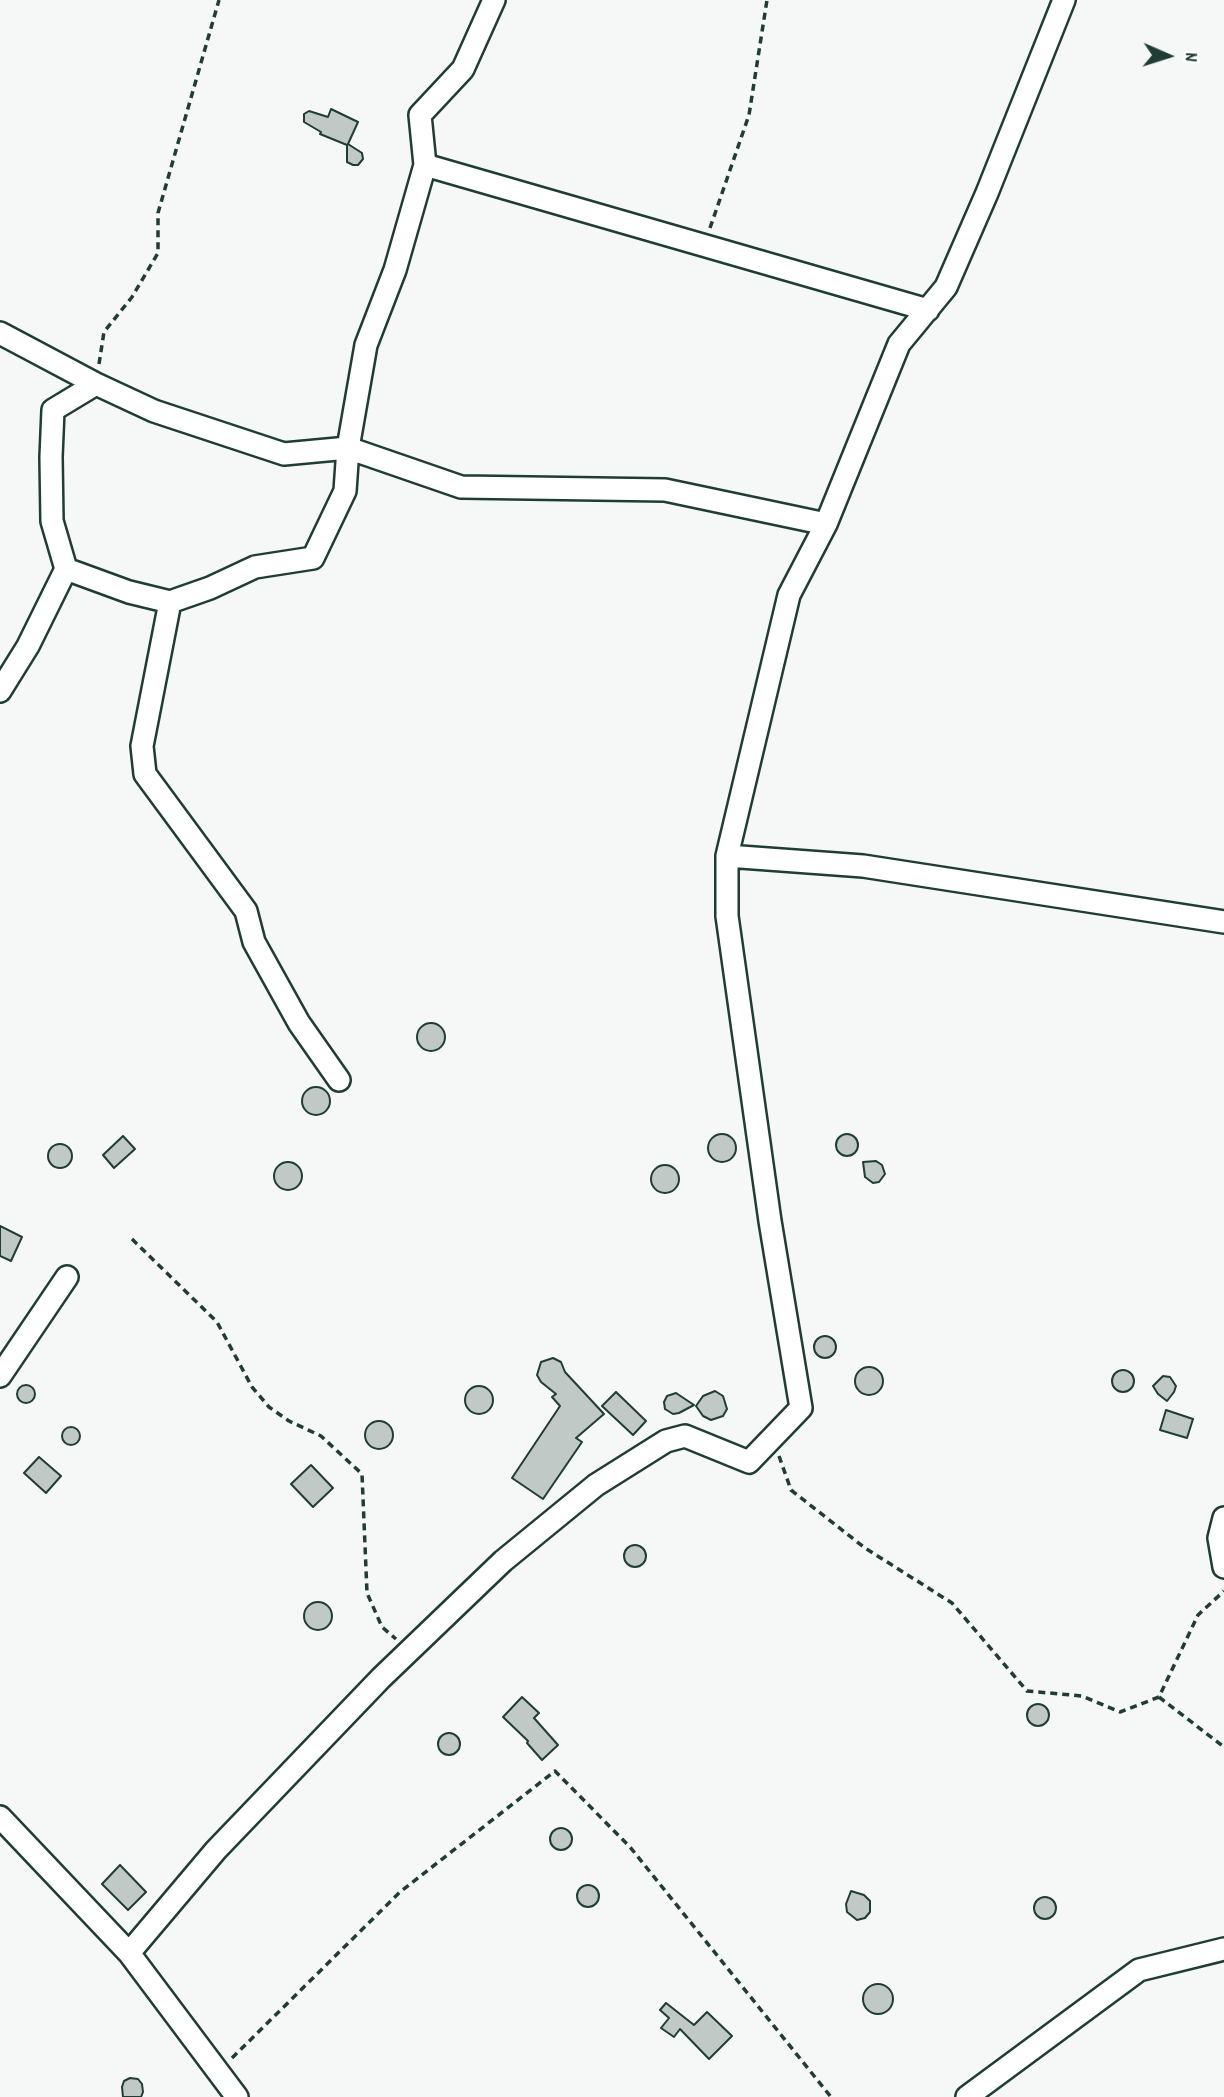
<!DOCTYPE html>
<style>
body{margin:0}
#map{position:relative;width:1224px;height:2097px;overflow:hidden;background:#f6f7f7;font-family:Dekko,sans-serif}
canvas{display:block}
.north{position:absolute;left:1133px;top:21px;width:70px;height:70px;-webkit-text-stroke:5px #fff;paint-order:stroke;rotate:93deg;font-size:19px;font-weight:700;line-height:28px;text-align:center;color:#1f3d34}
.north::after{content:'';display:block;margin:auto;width:24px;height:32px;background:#1f3d34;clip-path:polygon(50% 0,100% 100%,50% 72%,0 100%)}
</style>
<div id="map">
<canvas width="1224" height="2097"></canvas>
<div class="north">N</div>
</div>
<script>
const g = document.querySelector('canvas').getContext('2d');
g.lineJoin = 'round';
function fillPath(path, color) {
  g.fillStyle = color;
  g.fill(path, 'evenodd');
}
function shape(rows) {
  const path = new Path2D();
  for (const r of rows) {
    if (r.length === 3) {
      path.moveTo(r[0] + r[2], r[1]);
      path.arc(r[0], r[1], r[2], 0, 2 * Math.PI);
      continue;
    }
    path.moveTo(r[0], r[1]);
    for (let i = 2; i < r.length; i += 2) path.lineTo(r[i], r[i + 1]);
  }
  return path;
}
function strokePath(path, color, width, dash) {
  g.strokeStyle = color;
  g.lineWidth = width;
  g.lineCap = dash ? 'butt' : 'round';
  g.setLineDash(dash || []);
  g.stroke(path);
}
const building = shape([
 [331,109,358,122,348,144,362,153,363,159,358,165,353,165,347,162,347,145,320,134,321,132,304,122,304,114,309,111,328,117,331,109],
 [431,1037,14],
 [316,1101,14],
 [722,1148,14],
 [847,1145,11],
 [123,1136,135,1149,114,1168,103,1155,123,1136],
 [60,1156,12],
 [876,1161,882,1165,885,1174,879,1182,873,1183,865,1177,863,1162,876,1161],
 [288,1176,14],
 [665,1179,14],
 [0,1226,22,1237,11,1261,0,1256,0,1226],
 [825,1347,11],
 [553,1358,561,1362,565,1372,604,1414,576,1438,582,1442,543,1499,512,1478,560,1406,552,1397,556,1394,541,1382,537,1375,541,1362,553,1358],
 [869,1381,14],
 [1123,1381,11],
 [1163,1376,1170,1377,1176,1386,1174,1392,1167,1401,1158,1394,1153,1386,1163,1376],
 [26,1394,9],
 [479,1400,14],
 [715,1391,723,1396,727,1409,723,1416,711,1420,703,1416,696,1406,703,1396,715,1391],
 [616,1392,646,1421,633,1435,602,1406,616,1392],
 [676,1393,694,1405,679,1413,673,1414,665,1409,664,1402,667,1396,676,1393],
 [1166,1410,1193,1419,1187,1438,1160,1430,1166,1410],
 [379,1435,14],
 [71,1436,9],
 [39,1457,61,1476,46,1493,24,1473,39,1457],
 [311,1465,333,1488,313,1507,291,1484,311,1465],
 [635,1556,11],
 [318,1616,14],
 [522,1697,539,1713,534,1718,558,1745,542,1760,527,1743,528,1741,503,1717,522,1697],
 [1038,1715,11],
 [449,1744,11],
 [561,1839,11],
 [120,1865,146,1892,128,1910,102,1884,120,1865],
 [588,1896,11],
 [851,1891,864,1895,870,1901,870,1912,865,1918,857,1920,847,1912,846,1904,851,1891],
 [1045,1908,11],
 [878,1999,15],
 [666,2003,694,2025,707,2012,732,2036,709,2059,680,2029,674,2037,661,2028,669,2018,660,2010,666,2003],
 [130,2078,138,2079,142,2084,143,2092,141,2097,123,2097,122,2087,124,2081,130,2078]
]);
const path = shape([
 [710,228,749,115,767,0],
 [99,364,104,332,132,297,158,253,158,213,219,0],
 [132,1239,217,1322,252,1387,269,1407,289,1421,321,1436,362,1474,367,1593,382,1627,396,1639],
 [779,1456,791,1490,865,1548,952,1603,1027,1691,1082,1696,1120,1712,1159,1697,1198,1615,1224,1591],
 [1159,1697,1224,1747],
 [232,2058,400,1892,555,1771,630,1847,831,2097]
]);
const minor = shape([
 [425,165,928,310],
 [0,333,96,384,154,411,284,454,348,448,461,487,665,490,826,524],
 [96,384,53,410,51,457,52,521,66,569,129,592,170,602,210,588,255,567,313,558,345,491,348,448,366,345,395,270,425,165,420,115,463,69,494,0],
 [170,602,142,746,145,774,246,911,254,942,299,1023,339,1080],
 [0,691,28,646,66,569],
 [727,856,863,866,1224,922],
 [0,1376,67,1277],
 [1224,1518,1219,1538,1224,1567],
 [0,1817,129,1953,237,2097],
 [129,1953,216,1850,381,1678,503,1561,596,1485,666,1441,685,1436,749,1462,801,1408,770,1221,727,916,727,856,789,595,826,524,899,344,946,287,987,193,1064,0],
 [967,2097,1139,1970,1224,1949]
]);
fillPath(building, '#c0c9c6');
strokePath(building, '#1f3d34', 2);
strokePath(minor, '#1f3d34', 26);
strokePath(path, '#1f3d34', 3.5, [7, 5]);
strokePath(minor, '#fff', 21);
</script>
